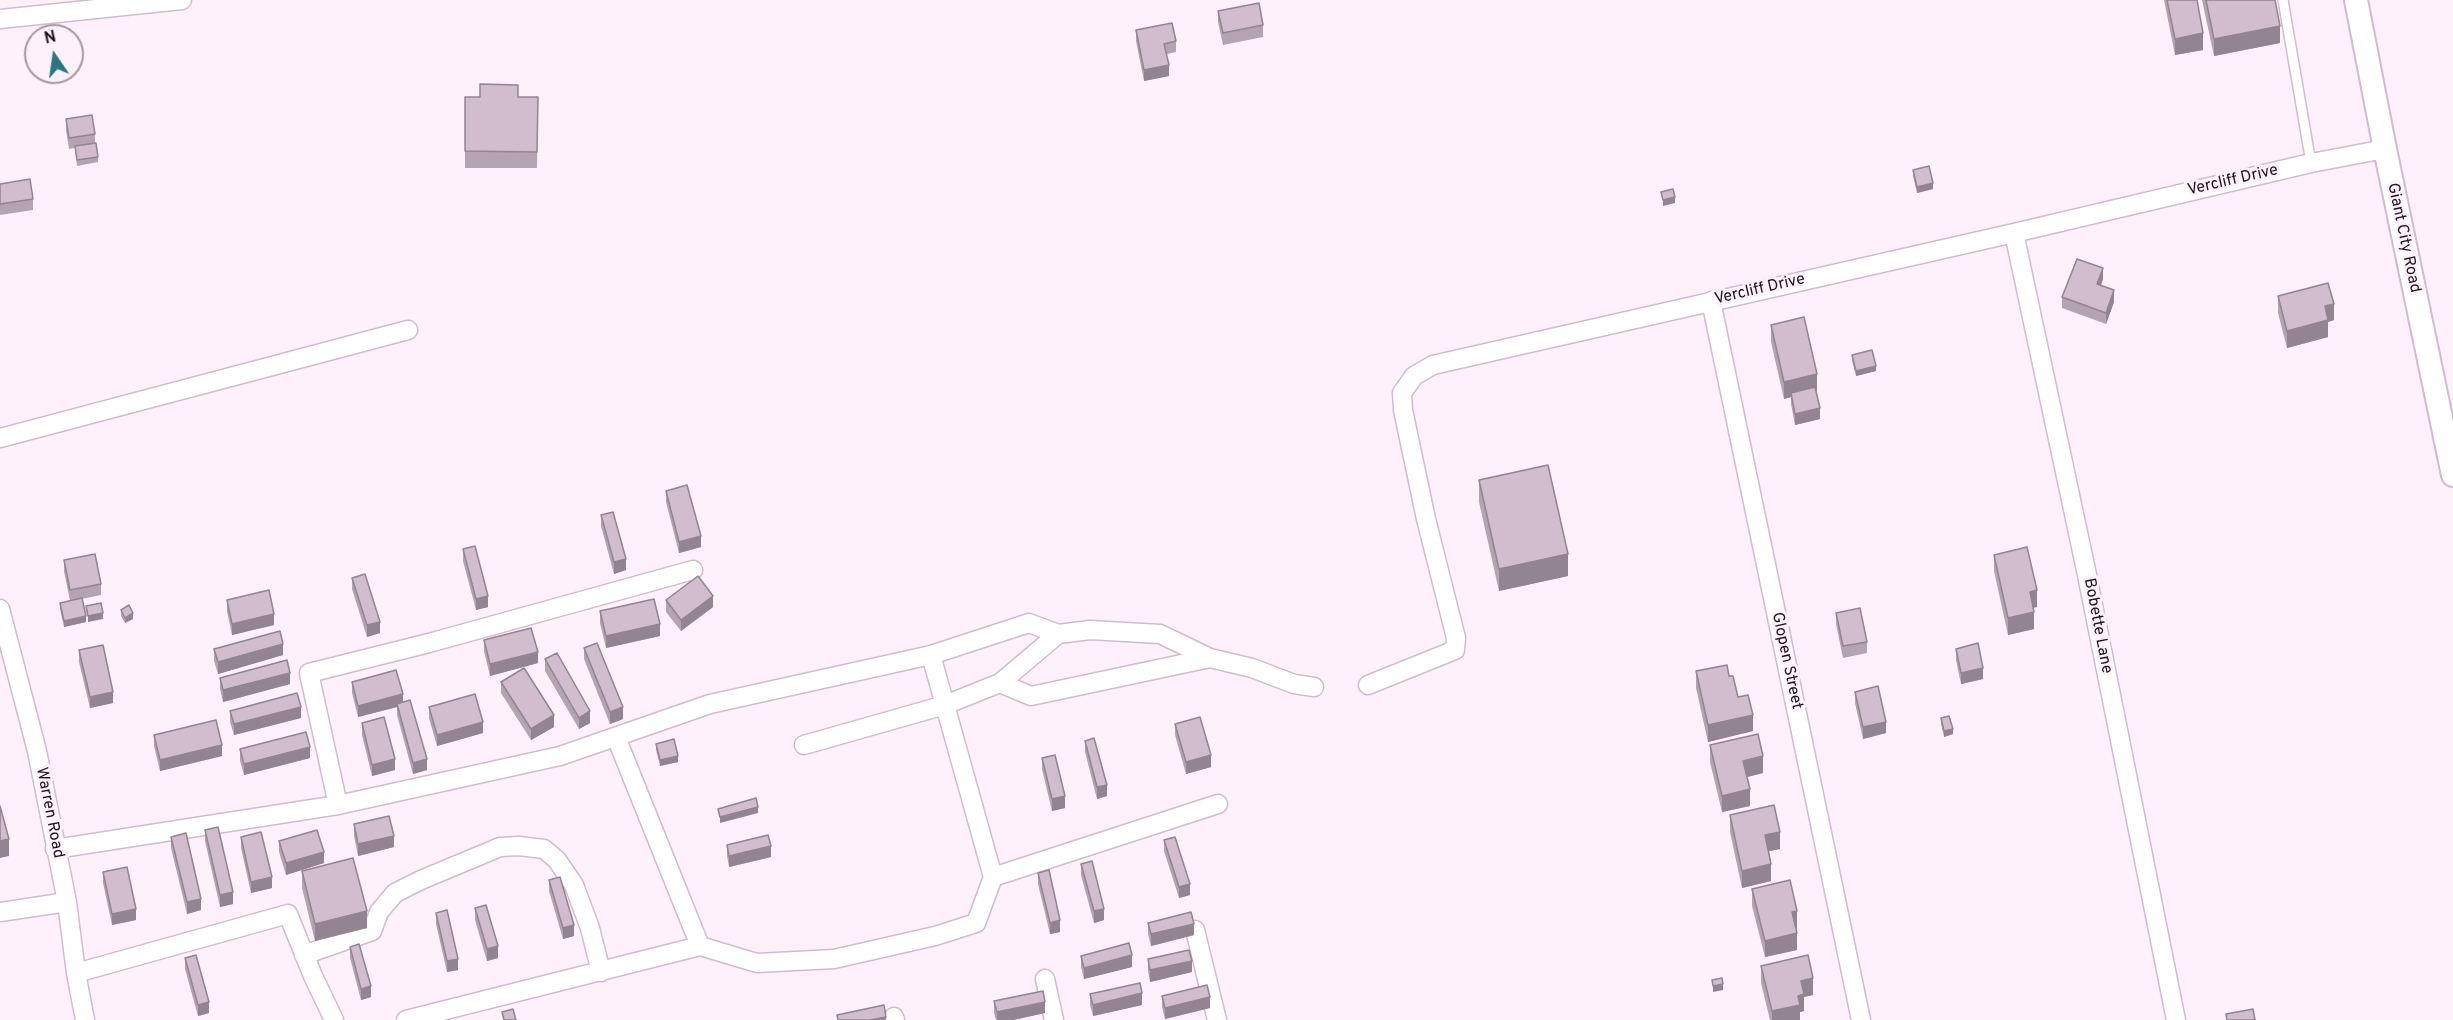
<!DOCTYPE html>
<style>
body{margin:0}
#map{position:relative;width:2453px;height:1020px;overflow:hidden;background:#fef1fb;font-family:Overpass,sans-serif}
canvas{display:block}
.north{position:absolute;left:24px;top:24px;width:60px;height:60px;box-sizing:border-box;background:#fef1fb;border:2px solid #a398a1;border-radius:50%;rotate:347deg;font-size:16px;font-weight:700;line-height:24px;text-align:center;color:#1a1319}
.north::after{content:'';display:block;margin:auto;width:21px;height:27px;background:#2d767e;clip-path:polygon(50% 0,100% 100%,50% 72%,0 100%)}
</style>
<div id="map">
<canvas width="2453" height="1020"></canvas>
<div class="north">N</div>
</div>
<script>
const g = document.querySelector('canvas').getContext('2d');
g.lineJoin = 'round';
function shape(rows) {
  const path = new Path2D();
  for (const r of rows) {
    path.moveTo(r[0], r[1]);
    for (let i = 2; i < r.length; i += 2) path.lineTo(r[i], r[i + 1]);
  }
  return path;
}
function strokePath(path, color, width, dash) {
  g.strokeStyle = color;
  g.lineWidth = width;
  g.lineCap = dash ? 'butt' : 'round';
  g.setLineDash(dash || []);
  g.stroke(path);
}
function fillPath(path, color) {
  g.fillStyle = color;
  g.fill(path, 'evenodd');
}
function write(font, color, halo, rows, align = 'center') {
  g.font = font + ' Overpass,sans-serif';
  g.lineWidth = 6;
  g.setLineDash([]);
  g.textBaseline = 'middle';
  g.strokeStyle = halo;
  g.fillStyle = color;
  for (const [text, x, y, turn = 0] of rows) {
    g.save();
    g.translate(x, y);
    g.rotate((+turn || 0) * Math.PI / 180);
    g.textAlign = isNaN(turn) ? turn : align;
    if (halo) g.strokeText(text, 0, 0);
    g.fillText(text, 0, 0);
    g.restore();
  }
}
const service = shape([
 [2283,0,2311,163]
]);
const minor = shape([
 [0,19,182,0],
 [2014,233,2086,570,2176,1020],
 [1711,301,1861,1020],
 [0,438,408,330],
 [0,609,37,751,67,902,76,973,85,1020],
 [931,655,993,877],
 [1000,683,1031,696,1210,658],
 [1368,685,1455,650,1456,638,1426,519,1403,410,1402,393,1414,376,1433,365,2014,233,2311,163,2385,149],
 [616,737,700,946],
 [804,745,945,705,1000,683,1058,634],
 [338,805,309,673,429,643,693,570],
 [55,849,338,805,560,756,710,704,931,655,1029,623,1058,634,1090,630,1160,634,1210,658,1252,668,1294,684,1314,687],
 [0,912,67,902],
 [1195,930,1217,1020],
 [304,955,372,931,379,912,395,893,421,880,500,847,519,846,544,849,557,860,574,885,590,928,601,972],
 [76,973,288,914,313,976,334,1020],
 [1045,979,1054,1020],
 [894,1017,895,1020],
 [406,1020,700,946,757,963,834,959,935,936,976,923,993,877,1218,804]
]);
const tertiary = shape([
 [2356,0,2385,149,2453,475]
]);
const wall = shape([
 [2164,0,2197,0,2203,50,2175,55],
 [2202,0,2275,0,2280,43,2214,56],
 [1218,11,1263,25,1263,37,1223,45,1218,22],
 [1136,30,1176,41,1176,52,1167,54,1169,76,1144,81,1136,41],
 [465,97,538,97,537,168,465,168],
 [66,119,95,134,95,143,98,157,98,162,77,166,75,148,69,149,66,130],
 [1913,170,1933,189,1917,193,1913,176],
 [0,184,33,199,33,210,0,215],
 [2103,279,2101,285,2114,302,2106,324,2062,308,2062,297],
 [2278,296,2334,320,2328,322,2328,337,2287,348,2278,313],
 [1771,325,1817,391,1816,391,1820,419,1795,425,1791,404,1791,397,1784,399,1771,342],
 [1852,355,1876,371,1856,376,1852,361],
 [1479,480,1568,576,1499,591,1479,502],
 [666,491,701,547,679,553,666,502],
 [601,515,626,570,614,574,601,526],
 [463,549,488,607,476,610,463,561],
 [1994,555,2037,607,2033,608,2034,629,2008,635,1994,571],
 [64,560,101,584,101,595,82,599,86,622,64,627,60,609,60,603,70,601,64,571],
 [352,578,380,633,367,637,352,589],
 [227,600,274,625,232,635,227,611],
 [666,600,713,607,681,631,666,612],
 [121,610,133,619,125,623,121,616],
 [600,611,660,636,606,648,600,623],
 [1836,613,1867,642,1867,653,1843,658,1836,624],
 [484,640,538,663,490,676,484,651],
 [584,648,623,719,610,724,584,659],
 [214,649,283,655,218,674,214,661],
 [1956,649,1983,679,1961,684,1956,660],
 [79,650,113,703,90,708,79,662],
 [545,659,590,723,579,729,545,671],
 [1696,671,1729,676,1753,731,1708,742,1696,688],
 [220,678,290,684,223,702,220,689],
 [352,682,403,702,427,770,413,774,397,715,397,707,358,717,352,693],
 [501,682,554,727,531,740,501,693],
 [1855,692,1886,733,1863,739,1855,703],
 [429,707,483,733,437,746,429,718],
 [230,711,301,718,234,735,230,722],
 [1941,718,1953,734,1944,737,1941,724],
 [362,723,395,770,372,776,362,735],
 [1175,724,1211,767,1186,774,1175,735],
 [154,735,222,756,160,771,154,746],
 [1085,741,1107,796,1097,799,1085,752],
 [656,744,678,762,660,766,656,750],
 [1710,745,1763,773,1747,777,1750,806,1722,812,1710,762],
 [240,749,310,758,244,775,240,761],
 [1042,758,1065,808,1052,811,1042,769],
 [1730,815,1780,849,1769,851,1771,881,1742,888,1730,832],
 [354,824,394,847,358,856,354,836],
 [205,830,233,904,220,907,205,841],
 [171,837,201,910,187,914,171,848],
 [241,837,272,888,251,893,241,848],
 [1164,840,1190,895,1179,898,1164,851],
 [279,841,324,863,286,875,279,852],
 [727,845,771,857,729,867,727,856],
 [1081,864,1104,920,1094,923,1081,875],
 [302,871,367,928,315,941,302,888],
 [103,872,136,920,112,925,103,883],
 [1038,873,1060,932,1050,934,1038,884],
 [549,880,574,936,563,939,549,891],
 [1752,889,1797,928,1795,928,1797,950,1765,957,1752,906],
 [475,908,498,958,487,961,475,920],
 [436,913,458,970,447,972,436,924],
 [1148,923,1194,935,1151,946,1148,934],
 [350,947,371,997,361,1000,350,958],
 [1081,956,1132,967,1084,979,1081,967],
 [185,958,209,1013,198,1016,185,969],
 [1148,959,1192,972,1150,982,1148,971],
 [1761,966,1813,995,1804,997,1804,1011,1800,1012,1800,1020,1770,1020,1761,983],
 [1090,994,1142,1005,1093,1016,1090,1005],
 [1162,996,1210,1008,1165,1019,1162,1007],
 [994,1001,1045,1013,1013,1020,996,1020,994,1013]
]);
const shadedWall = shape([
 [2280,26,2280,43,2214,56,2214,39],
 [2203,33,2203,50,2175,55,2175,39],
 [1169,65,1169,76,1144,81,1144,70],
 [1933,183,1933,189,1917,193,1917,187],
 [1675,197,1675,203,1663,206,1663,200],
 [2103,268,2103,279,2097,295,2097,284],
 [2114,290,2114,302,2106,324,2106,313],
 [2334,304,2334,320,2328,322,2328,337,2287,348,2287,331,2325,306],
 [1876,366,1876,371,1856,376,1856,371],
 [1817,374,1817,391,1791,397,1791,393,1791,397,1784,399,1784,382],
 [1820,408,1820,419,1795,425,1795,414],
 [701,536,701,547,679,553,679,542],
 [1568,554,1568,576,1499,591,1499,569],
 [626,559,626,570,614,574,614,562],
 [2037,590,2037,607,2030,608,2030,592],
 [488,596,488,607,476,610,476,599],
 [713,596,713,607,681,631,681,620],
 [2034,612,2034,629,2008,635,2008,618],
 [103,613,103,619,88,622,88,616],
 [133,613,133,619,125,623,125,618],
 [274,614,274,625,232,635,232,624],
 [86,616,86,622,64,627,64,621],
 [380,622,380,633,367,637,367,625],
 [660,624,660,636,606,648,606,636],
 [283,644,283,655,218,674,218,662],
 [538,652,538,663,490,676,490,664],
 [1983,668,1983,679,1961,684,1961,673],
 [290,673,290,684,223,702,223,690],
 [113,692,113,703,90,708,90,697],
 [403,694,403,706,397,704,397,707,358,717,358,706],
 [301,707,301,718,234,735,234,724],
 [623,707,623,719,610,724,610,712],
 [590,711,590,723,579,729,579,718],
 [554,715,554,727,531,740,531,729],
 [1753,715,1753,731,1708,742,1708,725],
 [483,722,483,733,437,746,437,735],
 [1886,722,1886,733,1863,739,1863,727],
 [1953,729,1953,734,1944,737,1944,731],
 [222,745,222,756,160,771,160,760],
 [310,747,310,758,244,775,244,764],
 [1211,755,1211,767,1186,774,1186,762],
 [678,756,678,762,660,766,660,760],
 [1763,756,1763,773,1743,778,1743,761],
 [395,759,395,770,372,776,372,765],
 [427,759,427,770,413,774,413,763],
 [1107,785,1107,796,1097,799,1097,787],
 [1750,789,1750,806,1722,812,1722,796],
 [1065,796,1065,808,1052,811,1052,799],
 [758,807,758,813,720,823,720,817],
 [1780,832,1780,849,1765,852,1765,835],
 [394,836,394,847,358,856,358,844],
 [9,839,9,856,0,858,0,841],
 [771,846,771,857,729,867,729,856],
 [324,852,324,863,286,875,286,863],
 [1771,864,1771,881,1742,888,1742,871],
 [272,877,272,888,251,893,251,882],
 [1190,884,1190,895,1179,898,1179,887],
 [233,892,233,904,220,907,220,895],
 [201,899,201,910,187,914,187,902],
 [136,909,136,920,112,925,112,914],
 [1104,909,1104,920,1094,923,1094,911],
 [367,911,367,928,315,941,315,924],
 [1797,911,1797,928,1792,929,1792,912],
 [1060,920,1060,932,1050,934,1050,923],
 [1194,924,1194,935,1151,946,1151,934],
 [574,925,574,936,563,939,563,928],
 [1797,933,1797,950,1765,957,1765,941],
 [498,946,498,958,487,961,487,949],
 [1132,955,1132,967,1084,979,1084,968],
 [458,959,458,970,447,972,447,961],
 [1192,961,1192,972,1150,982,1150,970],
 [1813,978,1813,995,1804,997,1804,1011,1800,1012,1800,1020,1772,1020,1772,1011,1798,996,1801,981],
 [1723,984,1723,990,1713,992,1713,986],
 [371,986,371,997,361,1000,361,989],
 [1142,993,1142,1005,1093,1016,1093,1005],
 [1210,997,1210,1008,1165,1019,1165,1008],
 [209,1002,209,1013,198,1016,198,1005],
 [1045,1002,1045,1013,1013,1020,997,1020,997,1012],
 [886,1017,886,1020,870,1020]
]);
const building = shape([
 [2167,0,2197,0,2203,33,2175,39,2167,0],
 [2206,0,2275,0,2280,26,2214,39,2206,0],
 [1259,3,1263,25,1223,33,1218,11,1259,3],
 [1172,23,1176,41,1164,44,1169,65,1144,70,1136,30,1172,23],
 [480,84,518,85,518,97,538,97,537,152,465,151,465,97,480,97,480,84],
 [92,115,95,134,69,138,66,119,92,115],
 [96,143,98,157,77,160,75,146,96,143],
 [1929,166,1933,183,1917,187,1913,170,1929,166],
 [30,179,33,199,0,204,0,184,30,179],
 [1673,189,1675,197,1663,200,1661,192,1673,189],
 [2077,259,2103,268,2097,284,2114,290,2106,313,2062,297,2077,259],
 [2328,283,2334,304,2325,306,2328,320,2287,331,2278,296,2328,283],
 [1804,317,1817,374,1784,382,1771,325,1804,317],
 [1872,350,1876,366,1856,371,1852,355,1872,350],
 [1815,387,1820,408,1795,414,1791,393,1815,387],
 [1548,465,1568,554,1499,569,1479,480,1548,465],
 [687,485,701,536,679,542,666,491,687,485],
 [613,512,626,559,614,562,601,515,613,512],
 [475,546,488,596,476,599,463,549,475,546],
 [2027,547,2037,590,2030,592,2034,612,2008,618,1994,555,2027,547],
 [95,554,101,584,70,590,64,560,95,554],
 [365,574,380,622,367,625,352,578,365,574],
 [698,576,713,596,681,620,666,600,698,576],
 [269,590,274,614,232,624,227,600,269,590],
 [82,598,86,616,64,621,60,603,82,598],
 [654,599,660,624,606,636,600,611,654,599],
 [101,603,103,613,88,616,86,606,101,603],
 [129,605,133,613,125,618,121,610,129,605],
 [1860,608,1867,642,1843,646,1836,613,1860,608],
 [531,628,538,652,490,664,484,640,531,628],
 [280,631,283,644,218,662,214,649,280,631],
 [597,643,623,707,610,712,584,648,597,643],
 [1978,643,1983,668,1961,673,1956,649,1978,643],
 [103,645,113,692,90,697,79,650,103,645],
 [557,653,590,711,579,718,545,659,557,653],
 [287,660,290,673,223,690,220,678,287,660],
 [1727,665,1729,676,1733,676,1738,697,1748,695,1753,715,1708,725,1696,671,1727,665],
 [524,668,554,715,531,729,501,682,524,668],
 [396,670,403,694,358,706,352,682,396,670],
 [1878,686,1886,722,1863,727,1855,692,1878,686],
 [297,693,301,707,234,724,230,711,297,693],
 [475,694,483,722,437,735,429,707,475,694],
 [410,700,427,759,413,763,397,704,410,700],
 [1949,716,1953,729,1944,731,1941,718,1949,716],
 [384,717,395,759,372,765,362,723,384,717],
 [1200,717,1211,755,1186,762,1175,724,1200,717],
 [216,720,222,745,160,760,154,735,216,720],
 [306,732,310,747,244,764,240,749,306,732],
 [1758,734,1763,756,1743,761,1750,789,1722,796,1710,745,1758,734],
 [1094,738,1107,785,1097,787,1085,741,1094,738],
 [674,739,678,756,660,760,656,744,674,739],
 [1055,755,1065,796,1052,799,1042,758,1055,755],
 [756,798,758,807,720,817,718,809,756,798],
 [1774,805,1780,832,1765,835,1771,864,1742,871,1730,815,1774,805],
 [0,806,9,839,0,841,0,806],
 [389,816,394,836,358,844,354,824,389,816],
 [218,827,233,892,220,895,205,830,218,827],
 [317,830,324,852,286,863,279,841,317,830],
 [261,832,272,877,251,882,241,837,261,832],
 [186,833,201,899,187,902,171,837,186,833],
 [768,835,771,846,729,856,727,845,768,835],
 [1175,837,1190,884,1179,887,1164,840,1175,837],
 [353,858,367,911,315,924,302,871,353,858],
 [1092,861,1104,909,1094,911,1081,864,1092,861],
 [127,867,136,909,112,914,103,872,127,867],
 [1049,870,1060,920,1050,923,1038,873,1049,870],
 [560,877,574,925,563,928,549,880,560,877],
 [1790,880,1797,911,1792,912,1797,933,1765,941,1752,889,1790,880],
 [486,905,498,946,487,949,475,908,486,905],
 [447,910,458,959,447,961,436,913,447,910],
 [1191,912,1194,924,1151,934,1148,923,1191,912],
 [1129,943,1132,955,1084,968,1081,956,1129,943],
 [359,944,371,986,361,989,350,947,359,944],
 [1189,950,1192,961,1150,970,1148,959,1189,950],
 [196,955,209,1002,198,1005,185,958,196,955],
 [1808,955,1813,978,1801,981,1804,994,1798,996,1800,1005,1772,1011,1761,966,1808,955],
 [1722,978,1723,984,1713,986,1712,980,1722,978],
 [1140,983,1142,993,1093,1005,1090,994,1140,983],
 [1207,985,1210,997,1165,1008,1162,996,1207,985],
 [1043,991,1045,1002,997,1012,994,1001,1043,991],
 [884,1005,886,1017,870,1020,838,1020,837,1015,884,1005],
 [513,1009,516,1020,504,1020,502,1012,513,1009],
 [2253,1009,2255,1020,2227,1020,2226,1014,2253,1009]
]);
const streetNames = [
 ["Vercliff Drive",2233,181,-13],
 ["Giant City Road",2403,238,78],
 ["Vercliff Drive",1760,290,-13],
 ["Bobette Lane",2097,626,79],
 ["Glopen Street",1786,661,78],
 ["Warren Road",49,813,79]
];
strokePath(service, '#d0bccd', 12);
strokePath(minor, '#d0bccd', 21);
strokePath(tertiary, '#d0bccd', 26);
strokePath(service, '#fff', 9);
strokePath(minor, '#fff', 18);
strokePath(tertiary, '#fff', 22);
fillPath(wall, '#b4a3b1');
fillPath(shadedWall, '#928490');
fillPath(building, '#d1bdce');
strokePath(building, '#928490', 1.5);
write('16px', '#1a1319', '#fef1fb', streetNames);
</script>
